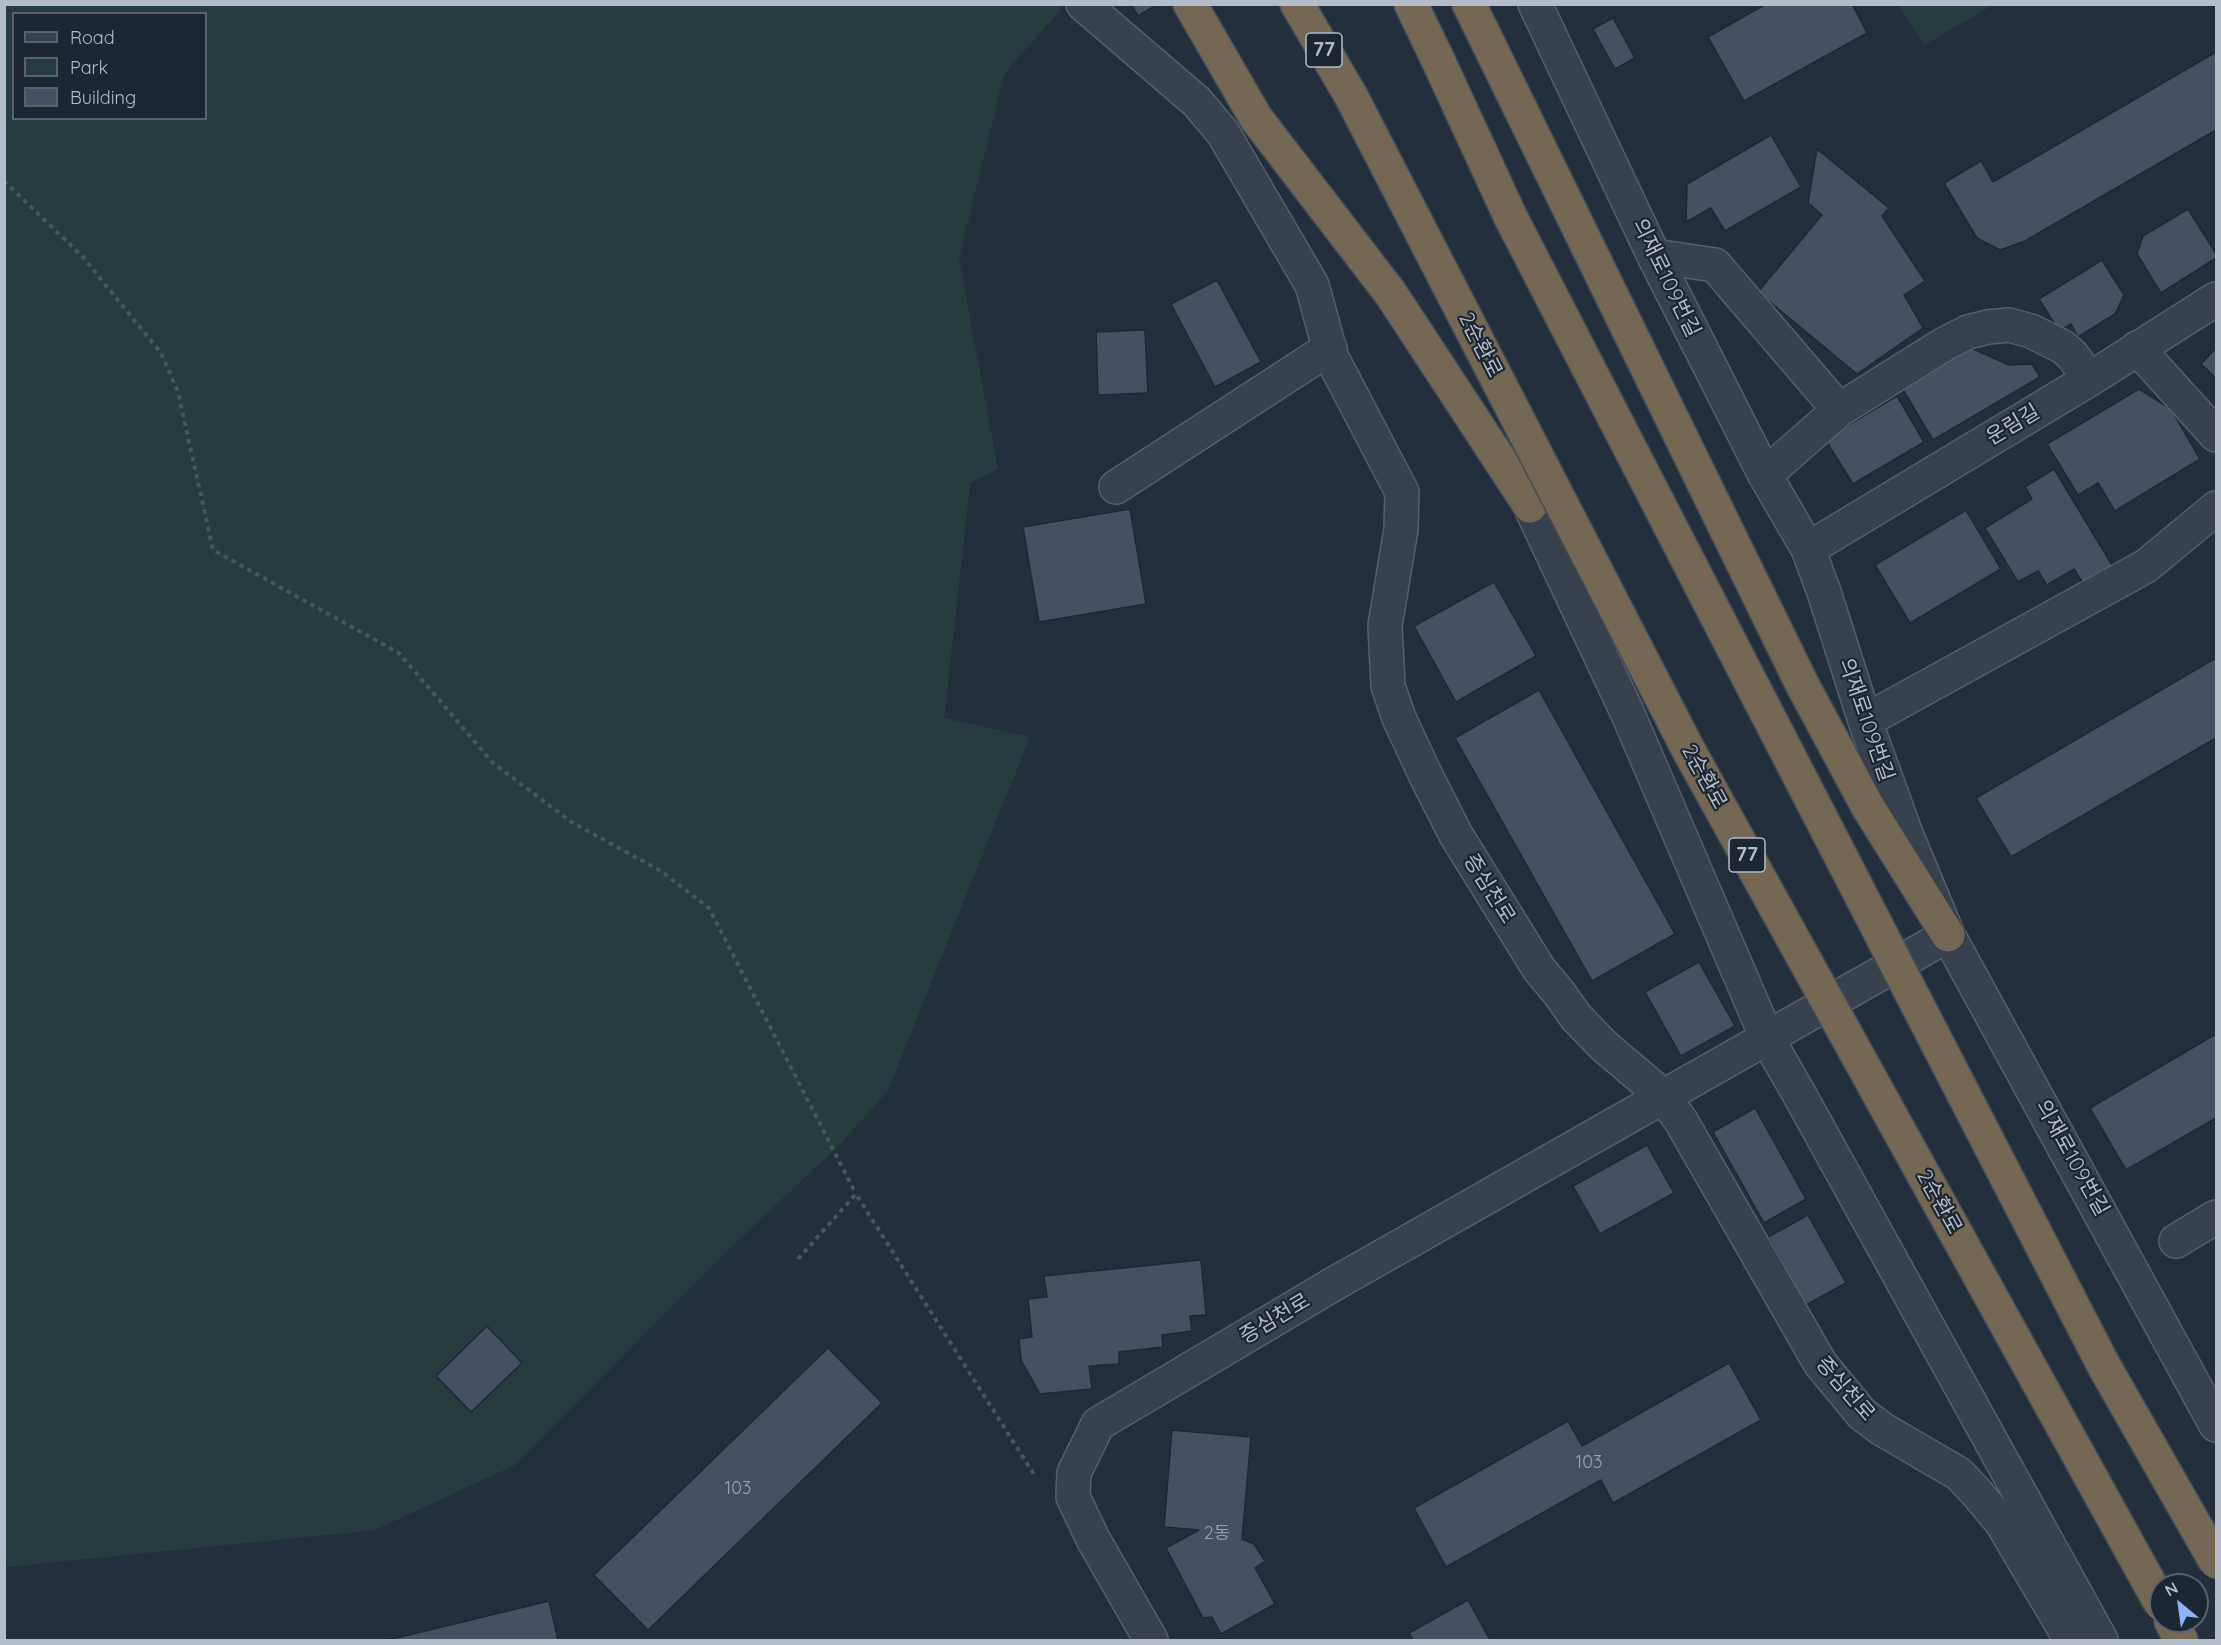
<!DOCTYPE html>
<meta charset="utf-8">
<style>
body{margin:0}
#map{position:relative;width:2221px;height:1645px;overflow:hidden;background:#242f3e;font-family:Quicksand,sans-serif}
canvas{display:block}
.frame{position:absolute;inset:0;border:6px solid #b4bcc9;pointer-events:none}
.legend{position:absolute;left:12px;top:12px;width:195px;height:108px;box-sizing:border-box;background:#1d2633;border:2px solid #59626f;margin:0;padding:8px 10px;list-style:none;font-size:18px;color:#b4bcc9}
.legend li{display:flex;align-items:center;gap:12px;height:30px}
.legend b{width:30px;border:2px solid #59626f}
.north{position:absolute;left:2149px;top:1573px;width:60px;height:60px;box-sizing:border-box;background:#1d2633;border:2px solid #59626f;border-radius:50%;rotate:331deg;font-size:16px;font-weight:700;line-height:24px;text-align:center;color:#b4bcc9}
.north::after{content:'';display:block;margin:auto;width:21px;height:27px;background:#8ab4f8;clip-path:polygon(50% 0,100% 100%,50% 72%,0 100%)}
</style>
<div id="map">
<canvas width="2221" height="1645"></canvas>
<div class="frame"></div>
<ul class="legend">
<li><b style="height:8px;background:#38414e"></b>Road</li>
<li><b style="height:16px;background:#263c3f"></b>Park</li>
<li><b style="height:16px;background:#455162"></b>Building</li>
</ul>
<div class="north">N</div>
</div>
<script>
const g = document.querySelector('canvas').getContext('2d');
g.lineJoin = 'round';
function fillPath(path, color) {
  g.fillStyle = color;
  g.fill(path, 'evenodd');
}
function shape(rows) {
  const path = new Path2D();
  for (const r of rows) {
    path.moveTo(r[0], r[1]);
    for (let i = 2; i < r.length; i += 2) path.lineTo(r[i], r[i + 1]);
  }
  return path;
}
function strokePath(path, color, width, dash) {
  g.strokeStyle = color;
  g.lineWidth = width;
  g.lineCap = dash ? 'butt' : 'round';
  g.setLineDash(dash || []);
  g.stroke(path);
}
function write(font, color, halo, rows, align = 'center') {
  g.font = font + ' Quicksand,"Noto Sans KR",sans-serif';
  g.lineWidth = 4.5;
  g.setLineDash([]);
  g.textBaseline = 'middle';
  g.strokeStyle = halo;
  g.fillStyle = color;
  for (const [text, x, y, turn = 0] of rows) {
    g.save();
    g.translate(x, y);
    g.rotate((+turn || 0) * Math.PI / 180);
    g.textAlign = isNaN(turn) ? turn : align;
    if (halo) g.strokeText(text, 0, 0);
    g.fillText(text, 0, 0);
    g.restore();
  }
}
const green = shape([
 [5,5,1058,5,1062,8,1004,74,959,259,998,469,970,483,944,718,1030,737,888,1091,838,1146,722,1256,515,1465,375,1530,5,1567],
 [14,14,206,14,206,118,14,118],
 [1898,5,1993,5,1924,45]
]);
const building = shape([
 [1131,4,1158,4,1138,16,1131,4],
 [1766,4,1852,4,1867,33,1744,101,1708,37,1766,4],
 [1613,18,1635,58,1615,69,1593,29,1613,18],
 [2216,52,2216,130,2025,241,2000,250,1977,238,1944,183,1981,161,1993,182,2216,52],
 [1771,135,1801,187,1725,231,1711,208,1686,222,1687,184,1771,135],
 [1817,149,1889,208,1882,216,1925,281,1904,295,1923,328,1857,374,1758,292,1822,215,1808,203,1817,149],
 [2188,209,2216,254,2216,258,2161,293,2137,254,2143,236,2188,209],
 [2102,260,2124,295,2115,314,2078,337,2071,324,2059,331,2039,299,2102,260],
 [1217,280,1261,362,1215,387,1171,304,1217,280],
 [1145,330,1148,393,1098,395,1096,332,1145,330],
 [1962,344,2009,365,2032,364,2040,377,1933,440,1902,388,1962,344],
 [2216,348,2216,378,2201,364,2216,348],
 [2139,389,2171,409,2200,459,2115,511,2098,483,2078,495,2047,444,2139,389],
 [1897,396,1924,442,1853,484,1825,439,1897,396],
 [2054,469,2115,570,2086,588,2074,569,2047,585,2038,571,2018,582,1985,528,2032,499,2025,487,2054,469],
 [1130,509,1146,604,1039,622,1023,527,1130,509],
 [1966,510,2001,569,1910,623,1875,565,1966,510],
 [1494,582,1536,656,1456,702,1414,626,1494,582],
 [2216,658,2216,738,2011,857,1976,798,2216,658],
 [1539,690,1675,934,1592,981,1455,738,1539,690],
 [1699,962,1735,1026,1681,1056,1645,992,1699,962],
 [2216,1034,2216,1118,2126,1170,2090,1108,2216,1034],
 [1755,1108,1806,1199,1764,1223,1713,1132,1755,1108],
 [1647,1145,1674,1193,1600,1234,1573,1186,1647,1145],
 [1808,1215,1846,1283,1806,1305,1768,1237,1808,1215],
 [1201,1260,1206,1315,1190,1316,1192,1331,1162,1335,1163,1347,1119,1352,1119,1364,1089,1366,1092,1389,1040,1394,1021,1360,1019,1339,1032,1337,1028,1299,1047,1297,1044,1276,1201,1260],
 [487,1326,522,1363,471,1412,436,1376,487,1326],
 [828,1348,882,1403,648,1630,594,1575,828,1348],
 [1729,1363,1761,1420,1613,1503,1601,1480,1446,1567,1414,1508,1568,1421,1582,1446,1729,1363],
 [1172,1430,1251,1437,1242,1539,1254,1544,1265,1561,1255,1568,1275,1604,1221,1634,1212,1617,1203,1618,1166,1548,1199,1530,1164,1527,1172,1430],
 [1468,1600,1490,1640,1413,1640,1409,1633,1468,1600],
 [549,1601,558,1640,388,1640,549,1601]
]);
const path = shape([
 [4,181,82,256,161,353,178,392,213,550,399,653,493,763,573,823,661,871,709,908,856,1194],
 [798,1259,856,1194,1035,1476]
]);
const minor = shape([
 [1083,4,1197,102,1223,133,1312,285,1332,358,1402,492,1401,529,1385,626,1388,686,1399,718,1426,776,1456,835,1539,969,1559,993,1576,1017,1604,1046,1663,1096,1681,1121,1820,1363,1862,1414,1882,1429,1959,1474,1976,1492,2002,1523,2071,1640],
 [1535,4,1654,256,1765,475,1808,549,1824,592,1865,721,1906,834,1948,935,2216,1425],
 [1654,256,1715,265,1839,410],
 [2137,348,2216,435],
 [1765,475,1839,410,1946,343,1968,332,1988,327,2009,325,2031,331,2063,347,2072,355,2090,379],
 [1116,487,1330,348],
 [1530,506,1627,712,1767,1038,1798,1092,2101,1640],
 [1808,549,2090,379,2216,299],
 [1865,721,2146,566,2216,508],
 [2176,1241,2216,1217],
 [1151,1640,1093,1539,1073,1497,1074,1473,1098,1424,1332,1285,1948,935]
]);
const highway = shape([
 [1190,4,1256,118,1391,294,1530,506],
 [1297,4,1351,96],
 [1411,4,1438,60],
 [1469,4,1802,684,1868,807,1948,935],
 [2171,1621,2181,1640]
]);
const highwayBridge = shape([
 [1438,60,1511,218,2104,1366,2216,1562],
 [1351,96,1688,749,2161,1604]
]);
const numberNames = [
 ["103",1589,1463],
 ["103",738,1489],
 ["2동",1217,1534]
];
const shields = [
 [1324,50,36],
 [1747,855,36]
];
const shieldNames = [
 ["77",1324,50],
 ["77",1747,855]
];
const streetNames = [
 ["의재로109번길",1666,278,64],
 ["2순환로",1480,345,63],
 ["운림길",2013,425,-31],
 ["의재로109번길",1866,720,71],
 ["2순환로",1704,777,61],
 ["증심천로",1489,889,58],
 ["의재로109번길",2072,1158,61],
 ["2순환로",1939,1202,61],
 ["증심천로",1275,1319,-31],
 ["증심천로",1845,1389,49]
];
fillPath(green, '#263c3f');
fillPath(building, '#455162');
strokePath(building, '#1f2835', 1.5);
strokePath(minor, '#565f6c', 36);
strokePath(highway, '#434c59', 36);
strokePath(path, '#44595c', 4, [4.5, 4.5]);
strokePath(minor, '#38414e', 33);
strokePath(highway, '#746855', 33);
strokePath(highwayBridge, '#434c59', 36, []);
strokePath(highwayBridge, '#746855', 33);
write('18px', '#98a1af', null, numberNames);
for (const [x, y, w] of shields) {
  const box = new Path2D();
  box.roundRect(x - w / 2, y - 17, w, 34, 4.5);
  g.fillStyle = '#1d2633';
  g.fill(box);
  strokePath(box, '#b4bcc9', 1.5);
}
write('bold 20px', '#b4bcc9', null, shieldNames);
write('21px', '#b4bcc9', '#1d2633', streetNames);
</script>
